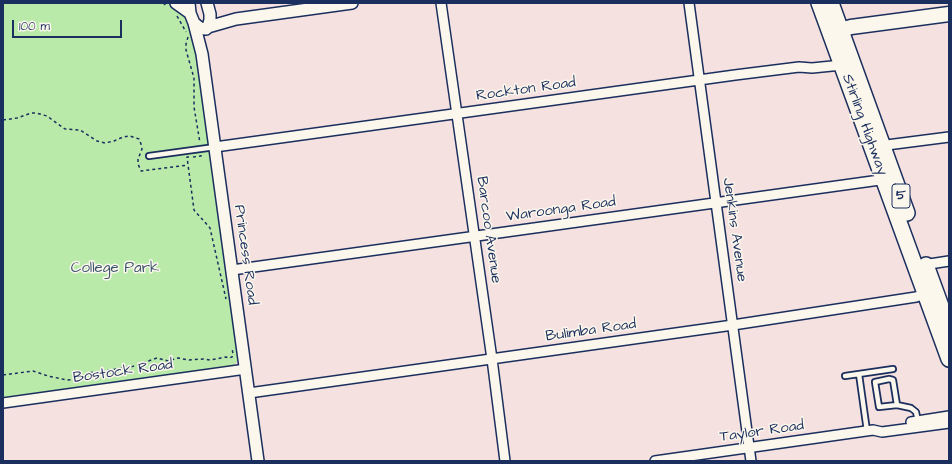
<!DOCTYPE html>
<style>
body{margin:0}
#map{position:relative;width:952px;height:464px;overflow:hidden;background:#f5e1e0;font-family:"Architects Daughter",sans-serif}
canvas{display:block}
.frame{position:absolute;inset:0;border:4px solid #1b2f5e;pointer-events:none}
.scale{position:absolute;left:12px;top:20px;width:110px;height:18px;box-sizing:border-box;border:2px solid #1b2f5e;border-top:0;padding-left:5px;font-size:12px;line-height:14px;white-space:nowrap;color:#1b2f5e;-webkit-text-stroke:3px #fbf7ec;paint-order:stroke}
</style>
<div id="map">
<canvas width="952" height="464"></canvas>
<div class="frame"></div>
<div class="scale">100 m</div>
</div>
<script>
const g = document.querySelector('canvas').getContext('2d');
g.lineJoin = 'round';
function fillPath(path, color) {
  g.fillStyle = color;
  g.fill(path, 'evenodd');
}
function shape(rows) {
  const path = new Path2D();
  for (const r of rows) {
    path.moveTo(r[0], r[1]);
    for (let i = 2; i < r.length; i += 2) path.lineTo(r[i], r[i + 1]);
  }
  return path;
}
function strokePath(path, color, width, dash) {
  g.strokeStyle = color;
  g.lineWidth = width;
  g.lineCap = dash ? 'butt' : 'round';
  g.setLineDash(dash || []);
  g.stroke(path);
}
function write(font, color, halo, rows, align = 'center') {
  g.font = font + ' "Architects Daughter",sans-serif';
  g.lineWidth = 3;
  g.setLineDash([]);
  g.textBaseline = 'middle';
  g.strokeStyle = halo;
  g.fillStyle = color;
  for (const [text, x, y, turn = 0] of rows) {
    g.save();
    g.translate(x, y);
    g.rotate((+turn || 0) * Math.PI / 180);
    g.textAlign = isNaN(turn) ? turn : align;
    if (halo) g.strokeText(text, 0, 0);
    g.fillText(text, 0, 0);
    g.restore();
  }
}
const green = shape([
 [3,3,169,3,187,16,198,59,239,355,237,362,233,366,227,369,3,399]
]);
const path = shape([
 [163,3,167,6],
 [177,16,186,32],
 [188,37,186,44,186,50,194,78,194,107,200,143],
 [3,120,17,118,31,113,36,113,47,116,65,129,80,130,97,141,105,143,114,141,123,137,130,136,139,139,141,144,142,149,138,159,138,164,141,171,188,165],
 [189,157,187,157,194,210,210,228,226,299],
 [193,157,201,156,201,154],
 [3,375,33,371,48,376,67,380,78,379,88,373,131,367,157,358,168,361,178,358,189,360,203,359,210,360,226,357,229,358,232,357,233,354,232,348]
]);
const service = shape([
 [149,156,215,147],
 [859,374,867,431],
 [845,376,893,369],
 [897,405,893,380,889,379,875,382,879,407,897,405,911,408,916,412,918,421]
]);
const minor = shape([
 [441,3,492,359,505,461],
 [689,3,751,461],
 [879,146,949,137],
 [215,147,735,75,799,67,812,68,842,65],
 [923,265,949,261],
 [232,270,887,179],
 [249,393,733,325,916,297,928,293],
 [3,403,246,369],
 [911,422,949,416],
 [655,461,873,430,882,432,949,423]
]);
const tertiary = shape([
 [176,3,190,13],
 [189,3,190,13,194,23,200,28,206,29,208,27,210,20,210,14,207,3],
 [194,23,202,54,258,461],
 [208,27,236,19,352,3]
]);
const primary = shape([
 [831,33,851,27,949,14]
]);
const trunk = shape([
 [819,3,949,359],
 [831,3,907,213],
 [926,265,949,328]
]);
const shields = [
 [901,196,18]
];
const shieldNames = [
 ["5",901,196]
];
const streetNames = [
 ["Rockton Road",526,90,-8],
 ["Stirling Highway",864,125,70],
 ["Waroonga Road",561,210,-8],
 ["Barcoo Avenue",488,230,82],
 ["Jenkins Avenue",734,230,82],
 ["Princess Road",245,255,82],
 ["Bulimba Road",591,331,-8],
 ["Bostock Road",123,372,-8],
 ["Taylor Road",762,432,-8]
];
const parkNames = [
 ["College Park",115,269]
];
fillPath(green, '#b9eaaa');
strokePath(service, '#1b2f5e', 8);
strokePath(minor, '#1b2f5e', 12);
strokePath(tertiary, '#1b2f5e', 14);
strokePath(primary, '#1b2f5e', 17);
strokePath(trunk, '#1b2f5e', 18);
strokePath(path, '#1b2f5e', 1.5, [3, 3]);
strokePath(service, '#fbf7ec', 4.5);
strokePath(minor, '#fbf7ec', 9);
strokePath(tertiary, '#fbf7ec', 11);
strokePath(primary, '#fbf7ec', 14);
strokePath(trunk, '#fbf7ec', 15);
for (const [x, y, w] of shields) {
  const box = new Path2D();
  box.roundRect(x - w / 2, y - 12, w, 24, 3);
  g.fillStyle = '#fbf7ec';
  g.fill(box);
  strokePath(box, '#1b2f5e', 1);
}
write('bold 14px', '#1b2f5e', null, shieldNames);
write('15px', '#1b2f5e', '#fbf7ec', streetNames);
write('15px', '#3b546d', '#fbf7ec', parkNames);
</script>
